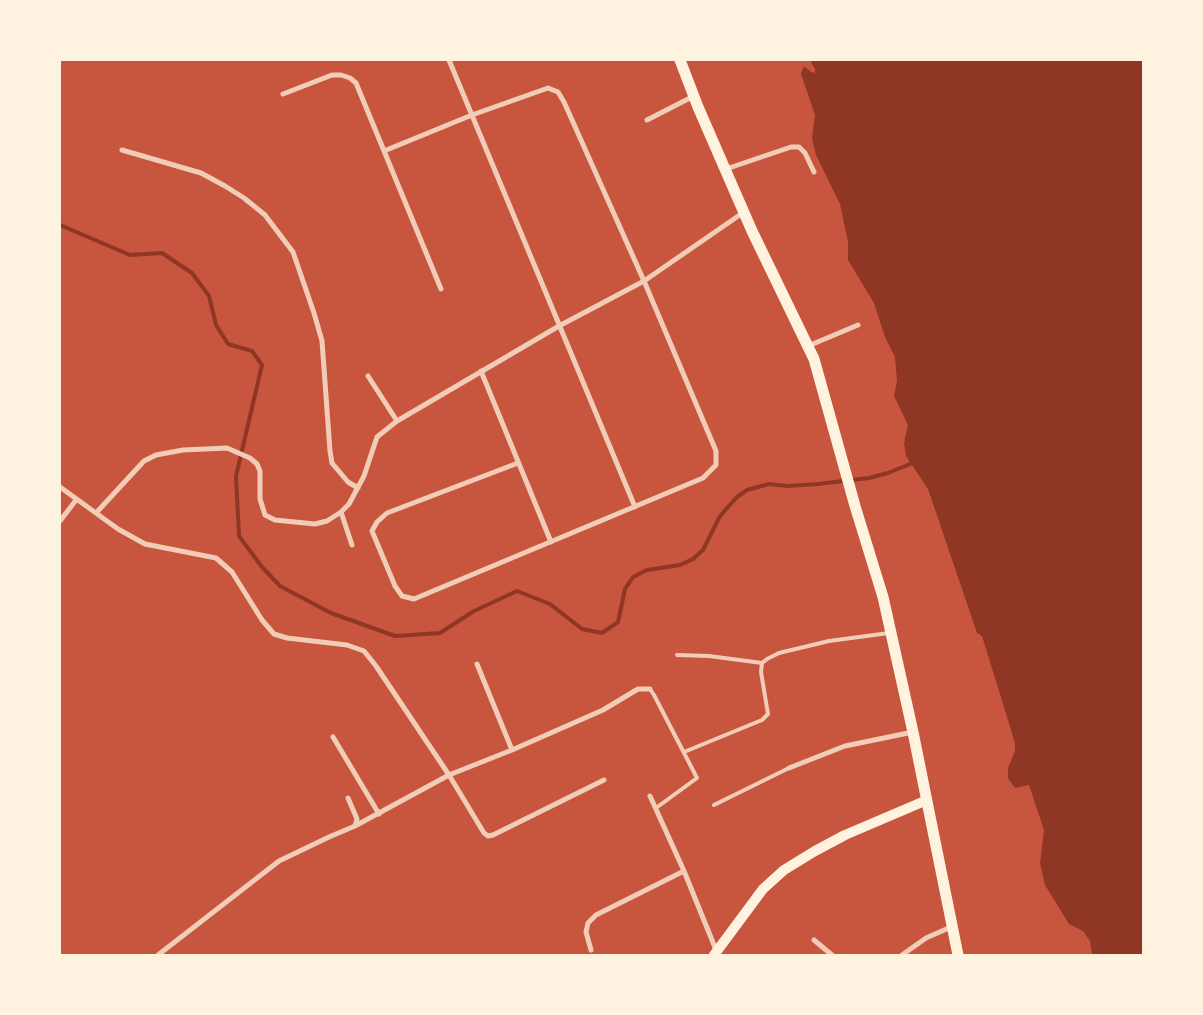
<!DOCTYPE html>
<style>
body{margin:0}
#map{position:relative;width:1203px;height:1015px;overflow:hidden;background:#c8553d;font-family:"Fira Sans",sans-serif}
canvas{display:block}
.frame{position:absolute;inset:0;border:61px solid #fff3e0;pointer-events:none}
</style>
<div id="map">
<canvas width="1203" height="1015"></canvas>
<div class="frame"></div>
</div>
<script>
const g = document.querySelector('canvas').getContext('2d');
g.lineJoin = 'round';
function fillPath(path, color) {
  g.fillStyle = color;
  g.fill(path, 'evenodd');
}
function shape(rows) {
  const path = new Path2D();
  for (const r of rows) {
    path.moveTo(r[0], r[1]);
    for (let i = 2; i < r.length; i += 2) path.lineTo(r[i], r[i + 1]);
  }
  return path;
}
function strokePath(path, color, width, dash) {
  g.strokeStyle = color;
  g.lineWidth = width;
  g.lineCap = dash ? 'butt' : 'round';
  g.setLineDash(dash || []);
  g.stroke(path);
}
const water = shape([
 [810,60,1143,60,1143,955,1092,955,1090,941,1083,931,1069,924,1045,885,1040,863,1044,830,1029,785,1015,788,1008,778,1008,768,1015,751,1015,743,982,636,977,633,928,489,906,456,904,443,908,425,894,396,897,381,895,357,885,337,874,303,848,260,848,242,840,204,816,155,812,138,815,115,801,74,804,66,811,72,815,73,815,69]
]);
const stream = shape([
 [60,225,130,255,162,253,192,273,209,296,216,325,228,344,252,351,262,365,236,476,239,536,262,567,280,586,331,613,395,636,440,633,474,611,517,591,550,604,582,629,602,633,618,622,625,589,633,577,647,570,680,565,693,559,703,550,720,516,737,497,747,490,769,484,788,486,818,484,869,478,888,473,915,462]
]);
const service = shape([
 [677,655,709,656,762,663],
 [650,689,654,695,697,778,656,808],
 [684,752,762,720,768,714,761,672,762,663,767,659,779,653,829,641,889,633],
 [714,805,789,768]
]);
const minor = shape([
 [449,60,635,507],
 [283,94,332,75,341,75,350,78,356,83,441,289],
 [647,120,694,96],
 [122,150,201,173,225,186,244,198,265,215,293,252,314,313,322,341,330,451,332,463,348,482,358,488],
 [384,151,472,115,548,88,558,92,564,102,644,281,716,451,716,465,703,478,414,599,402,596,395,586,372,531,377,522,387,513,518,463],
 [726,169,791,147,799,147,805,153,814,172],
 [808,346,858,325],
 [481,371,551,542],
 [368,376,397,421],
 [60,487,118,529,145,544,216,558,232,572,262,620,274,634,287,638,347,645,364,651,376,666,449,775,484,833,488,836,493,835,604,780],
 [341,512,352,545],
 [96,513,144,461,156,455,183,450,227,448,250,458,257,464,260,471,260,499,265,515,275,520,315,524,327,521,341,512,349,504,364,476,377,437,397,421,559,326,644,281,744,212],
 [60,521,76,500],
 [477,664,512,750],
 [333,737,379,814],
 [789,768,845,746,913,732],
 [650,796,684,871,716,950],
 [348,798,357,819,355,826],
 [814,940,832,955],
 [591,950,586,932,588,923,596,915,684,871],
 [158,955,279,861,329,837,355,826,449,775,512,750,603,710,638,689,650,689],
 [902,955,926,938,951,927]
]);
const secondary = shape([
 [714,955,763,889,784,870,815,851,845,835,927,800]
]);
const primary = shape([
 [680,60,698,107,752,231,814,359,855,506,883,597,913,732,958,955]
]);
fillPath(water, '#8f3625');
strokePath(stream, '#8f3625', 4);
strokePath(service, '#f1ccb7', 4);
strokePath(minor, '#f1ccb7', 5);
strokePath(secondary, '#fff3e0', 10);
strokePath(primary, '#fff3e0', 11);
</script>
